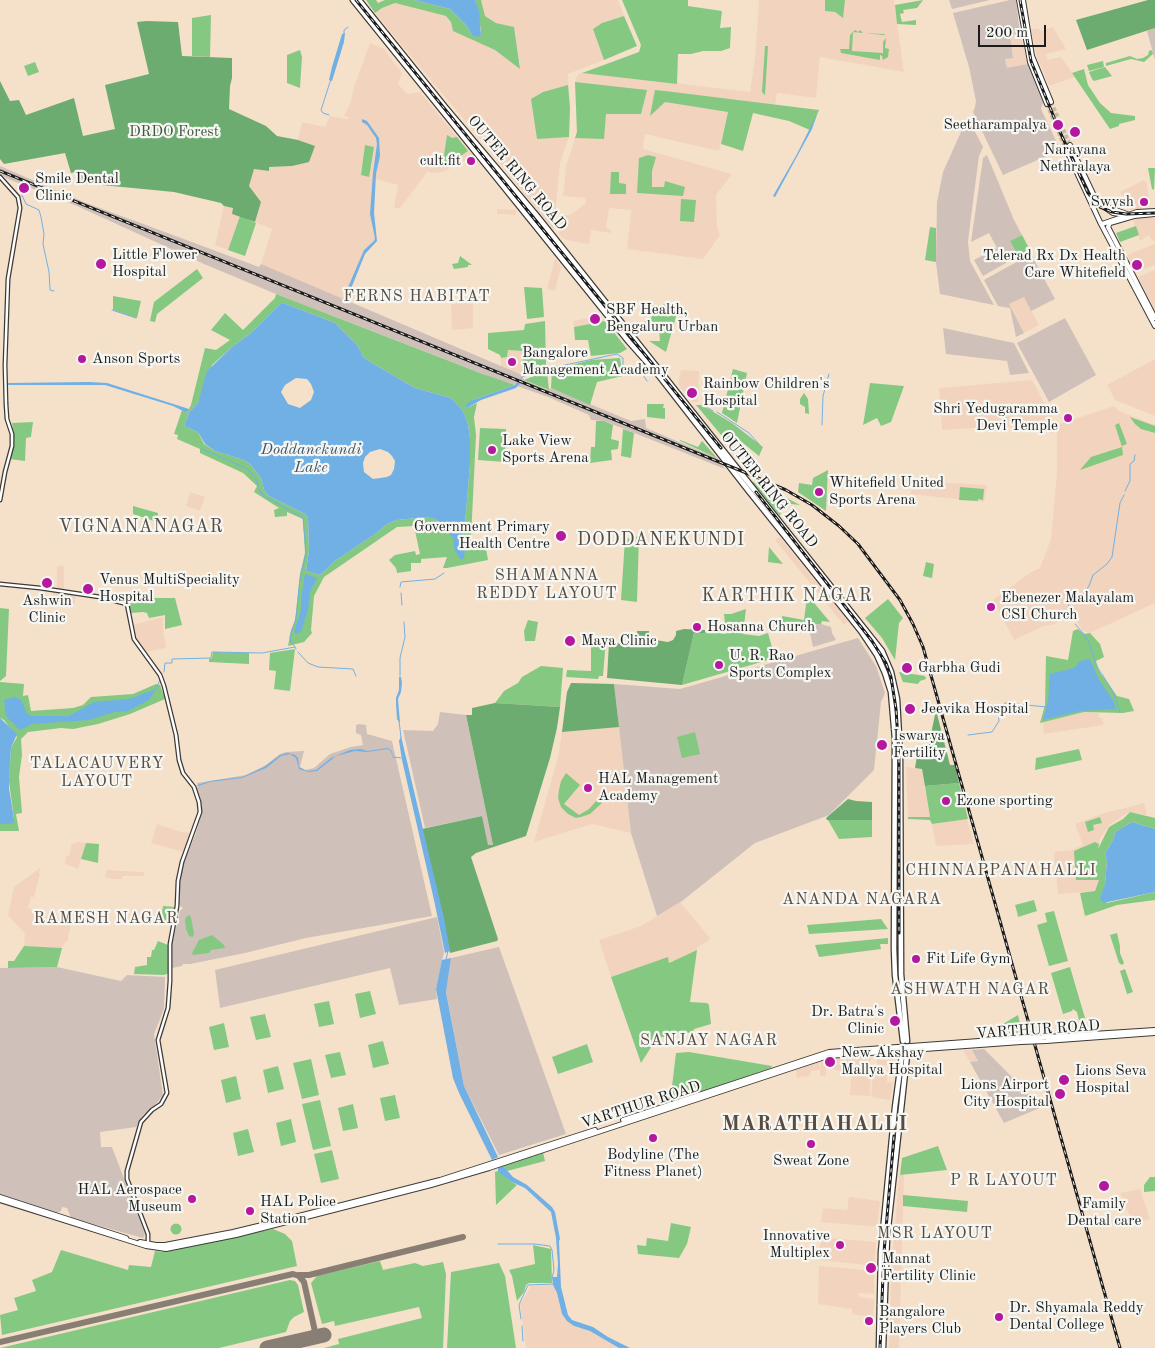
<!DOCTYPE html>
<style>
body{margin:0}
#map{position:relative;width:1155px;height:1348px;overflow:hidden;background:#f5e1ca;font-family:"Old Standard TT",serif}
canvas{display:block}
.scale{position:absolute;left:978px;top:25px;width:68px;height:22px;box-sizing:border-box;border:2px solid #1c1c1c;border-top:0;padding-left:6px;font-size:15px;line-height:18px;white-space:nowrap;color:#1c1c1c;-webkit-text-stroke:4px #f6f6f2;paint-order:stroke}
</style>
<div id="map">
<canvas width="1155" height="1348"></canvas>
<div class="scale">200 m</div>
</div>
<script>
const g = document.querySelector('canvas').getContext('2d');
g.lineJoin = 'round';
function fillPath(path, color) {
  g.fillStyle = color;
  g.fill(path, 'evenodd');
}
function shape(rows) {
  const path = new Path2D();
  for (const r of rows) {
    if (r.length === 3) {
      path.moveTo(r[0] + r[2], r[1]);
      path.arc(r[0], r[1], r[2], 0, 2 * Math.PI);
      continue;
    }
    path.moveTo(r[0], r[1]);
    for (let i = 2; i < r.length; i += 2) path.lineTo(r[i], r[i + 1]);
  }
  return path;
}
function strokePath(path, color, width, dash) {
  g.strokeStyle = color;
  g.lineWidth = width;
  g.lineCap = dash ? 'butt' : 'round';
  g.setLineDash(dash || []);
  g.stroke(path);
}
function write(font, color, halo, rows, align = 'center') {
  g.font = font + ' "Old Standard TT",serif';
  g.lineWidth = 4.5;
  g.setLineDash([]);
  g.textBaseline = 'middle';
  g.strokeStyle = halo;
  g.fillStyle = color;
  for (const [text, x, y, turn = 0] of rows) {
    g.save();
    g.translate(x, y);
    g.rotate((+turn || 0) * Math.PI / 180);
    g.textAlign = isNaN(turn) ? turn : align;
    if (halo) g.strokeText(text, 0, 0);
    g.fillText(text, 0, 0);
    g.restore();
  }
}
const built = shape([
 [481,0,618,0,624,16,602,23,593,29,604,60,568,74,570,108,569,137,560,163,554,228,553,229,481,140,375,13,382,8,395,3,446,16,451,22,454,31,495,50,520,68,514,27,496,23,485,16],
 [759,0,894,0,904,72,820,57,816,98,777,93,775,105,731,99,719,151,645,134,643,149,732,174,716,195,717,226,720,235,703,259,627,249,631,210,609,208,606,227,611,231,611,233,591,230,589,244,566,240,559,235,562,215,570,215,585,204,586,201,585,198,563,196,566,166,577,132,575,82,578,74,582,73,624,77,750,92,755,58],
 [1053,27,1066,49,1046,54,1047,60,1061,57,1075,77,1049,86,1037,57,1031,30,1038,28,1041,31],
 [1020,34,1028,64,1007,69,1005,59,1013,57,1010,35],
 [370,43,384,49,402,73,398,84,407,94,420,92,473,156,443,172,431,173,428,171,400,208,394,208,398,185,375,179,374,213,377,241,365,254,346,301,261,264,272,229,255,222,261,202,249,186,254,168,268,171,269,167,292,166,315,147,298,140,302,122,325,127,330,116,348,119,348,117,344,116,351,101,354,87],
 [1144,180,1147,183,1149,205,1135,210,1130,210,1120,192],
 [224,206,233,208,232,214,240,216,228,250,215,245],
 [497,209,516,210,515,215,497,214],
 [1134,218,1155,218,1155,240,1152,241,1149,235,1140,241,1133,219],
 [1154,244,1155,247,1155,265,1136,272,1127,255],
 [555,258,561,267,555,291,547,289],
 [1155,270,1155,310,1138,277],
 [1024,296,1039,325,1024,333,1009,304],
 [473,298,473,328,452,330,451,305],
 [600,316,605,321,574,327,573,321],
 [508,350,523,351,522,375,501,367,501,358,507,357],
 [1155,359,1155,416,1115,400,1107,385],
 [681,370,699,371,698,402,693,402,678,384],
 [1032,380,1051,415,1054,433,1004,426,942,430,939,388],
 [1114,406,1119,411,1155,425,1155,603,1090,633,1083,631,1070,612,1055,624,1044,626,1014,640,993,600,1031,572,1040,568,1051,539,1057,471,1057,425],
 [953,483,987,485,984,502,910,494,913,486],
 [190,492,205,497,200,511,186,506],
 [780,537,848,621,844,625,775,540],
 [57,566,64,566,64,591,57,590],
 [53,591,76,595,74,606,70,606,70,602,53,601],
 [163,617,163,628,166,648,144,652,136,641,132,625],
 [571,683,614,684,631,833,592,824,534,842,559,753,567,692],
 [1084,712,1098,713,1100,718,1102,718,1104,725,1044,734,1043,722],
 [906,767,922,769,930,817,908,817],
 [1144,803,1147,815,1129,812,1109,825,1100,839,1097,852,1099,880,1095,891,1058,894,1054,854,1057,851,1069,851,1083,845,1075,824,1101,814],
 [967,819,974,844,936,846,932,824],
 [157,824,181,832,192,833,184,852,151,843],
 [76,842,86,843,78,869,65,864,66,856,69,856,72,843,75,844],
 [40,868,39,873,40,874,34,897,31,897,28,908,32,909,31,913,71,924,67,942,65,942,62,948,24,946,25,934,8,915,14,887],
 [107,870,144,872,144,876,122,876,122,879,113,879,105,877],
 [680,902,710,938,707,942,697,947,697,950,668,963,667,958,611,977,599,940,641,926],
 [963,1050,972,1050,978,1061,970,1062],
 [871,1054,870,1096,850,1095,852,1070,845,1070,846,1056],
 [877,1054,887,1054,887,1065,877,1065],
 [889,1054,896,1054,894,1076,887,1076,887,1082,893,1083,890,1100,871,1097,873,1074,887,1075],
 [844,1056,843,1071,834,1070,834,1065,826,1065,826,1076,820,1076,820,1070,811,1071,810,1076,797,1077,796,1070,819,1061,820,1069,821,1061],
 [899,1175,904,1175,899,1348,889,1348,892,1261],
 [1140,1189,1150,1219,1133,1224,1120,1193],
 [849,1197,880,1201,877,1227,821,1222,823,1208,847,1210],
 [820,1237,876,1242,874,1266,820,1260],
 [819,1266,874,1271,874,1294,858,1293,859,1297,874,1299,873,1317,852,1314,852,1309,818,1304],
 [553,1285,557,1293,562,1314,574,1326,590,1331,619,1348,526,1348,520,1305,531,1286]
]);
const industrial = shape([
 [949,0,990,0,952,9],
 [1010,0,1016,0,1020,34,1010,35,1013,58,1005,59,1007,68,1028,64,1043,102,1041,109,1059,147,1063,149,1003,175,973,112,975,107,976,101,969,67,953,13],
 [1155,28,1155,60,1147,31],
 [965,123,973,128,983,147,979,156,970,225,968,242,970,261,994,305,940,294,936,262,937,202,943,172],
 [987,155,1014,220,1022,235,1010,241,1018,256,983,276,974,260,997,248,989,233,971,242,983,158],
 [0,166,86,203,138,222,259,267,261,264,522,375,524,380,548,390,551,388,631,421,645,419,646,428,717,458,725,469,604,421,591,420,589,415,548,397,517,386,520,382,518,381,515,385,494,378,276,294,204,264,77,206,8,179,0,174],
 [1031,254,1055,299,1031,311,1024,297,1009,304,1024,333,1016,337,1010,308,998,306,984,280],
 [1065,318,1096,375,1049,402,1017,343],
 [943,328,1014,343,1029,373,1010,375,1007,361,946,354],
 [821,624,831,627,832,633,836,640,813,647,808,625],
 [858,638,876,666,885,693,881,702,874,770,829,815,755,843,682,901,657,916,631,833,614,684,680,689],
 [440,712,466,715,493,845,488,846,482,816,425,828,403,730,433,731,438,724],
 [359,724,366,725,367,734,392,741,432,916,306,938,245,953,190,964,183,964,182,966,172,968,172,944,180,911,183,908,179,905,179,879,183,864,196,833,202,812,201,802,196,788,198,786,197,783,246,775,266,765,280,754,286,752,304,751,300,767,305,770,314,768,330,754,351,747,363,745,361,735,356,733,356,725],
 [437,917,444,952,436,989,437,999,399,1005,390,968,220,1008,215,970],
 [499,947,566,1134,499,1155,464,1086,446,991,451,958],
 [57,967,121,981,127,975,165,977,164,1009,154,1034,163,1095,156,1104,143,1115,136,1127,100,1132,101,1147,112,1147,145,1234,143,1238,71,1218,67,1208,62,1207,61,1211,56,1213,0,1195,0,968],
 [984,1049,1042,1107,1004,1123,970,1062,978,1061,972,1050]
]);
const green = shape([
 [366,0,376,0,378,3,385,0,414,0,450,9,466,25,472,35,481,35,481,30,475,0,481,0,485,16,496,23,514,27,520,69,495,50,453,31,451,22,446,16,395,3,382,8,375,13],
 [622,0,688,0,688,6,722,11,720,28,731,27,730,48,721,51,703,51,691,54,678,54,677,84,582,73,639,52,641,45],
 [825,0,845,0,843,18,835,12,825,11],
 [923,0,917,8,903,10,904,13,900,14,902,22,916,20,916,25,897,24,895,5],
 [211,15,210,57,192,56,192,18],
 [624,16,637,46,604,60,593,29,602,23],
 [855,30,858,32,860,30,863,33,884,34,886,36,884,35,853,32,852,51,883,53,883,42,886,38,885,48,889,49,888,57,883,60,882,56,880,55,880,60,841,53,840,49,849,49,850,35],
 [765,46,768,46,765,95,762,92],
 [300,50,302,57,300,88,287,83,287,55],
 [1152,50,1153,54,1144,62,1131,59,1106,66,1106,63,1130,56,1137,59,1143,58,1148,55,1149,51],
 [1103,61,1104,67,1089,71,1087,65],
 [35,62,39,72,28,76,24,66],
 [1105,67,1112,76,1094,81,1092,79,1089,72],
 [1084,69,1088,85,1100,103,1111,113,1135,116,1135,120,1119,124,1119,126,1110,129,1072,73],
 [575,82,647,90,641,114,606,114,604,139,575,138,577,132],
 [568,85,570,108,569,137,537,139,531,99,543,92],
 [655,90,665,91,819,110,810,130,789,121,753,113,743,151,721,144,728,112,665,102,650,116],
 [447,135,452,138,457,137,468,151,449,164,444,164,443,162],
 [365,145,374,147,369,177,361,175],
 [648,155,656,157,652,171,652,187,664,187,665,181,685,187,683,196,637,193,639,158],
 [1148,168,1155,168,1154,190,1152,189],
 [611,172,619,172,619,183,626,184,626,194,610,194],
 [681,199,696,200,694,222,680,221],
 [240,216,256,223,245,256,228,250],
 [1136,226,1139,235,1120,242,1116,233],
 [930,227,936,228,936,262,925,260],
 [1022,235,1030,250,1018,256,1010,241],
 [460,256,472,265,468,265,468,267,454,269,452,264,458,263],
 [197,269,203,278,157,314,155,322,150,321,154,302],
 [524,287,542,288,544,317,527,319],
 [276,294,483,374,515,385,473,400,467,408,477,403,474,417,476,435,471,538,472,544,476,550,486,549,488,560,447,568,443,568,447,557,421,559,421,563,411,563,411,571,397,573,396,568,389,560,395,555,415,551,416,555,420,554,414,526,397,527,324,577,314,596,311,630,312,633,304,642,288,646,291,630,295,621,300,574,305,553,303,519,287,512,287,516,275,517,274,510,279,508,254,492,257,486,243,473,200,453,200,449,177,439,178,435,174,434,182,410,187,413,191,405,205,348,216,350,230,340,211,330,225,313,243,330,275,298],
 [280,304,286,304,335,323,358,346,363,357,372,363,415,388,451,398,463,411,468,424,470,439,470,464,465,524,446,527,435,519,426,517,397,520,387,524,378,532,335,561,320,575,306,571,309,551,308,518,305,514,269,496,264,490,261,478,250,464,244,460,215,451,204,444,198,432,184,426,190,411,198,403,212,365,232,347,251,333],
 [113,296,141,301,137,318,113,310],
 [664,303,679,306,666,352,649,341,660,341,659,330,649,329,638,332,634,328,652,317,648,309,650,305,663,306],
 [545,321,546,365,522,375,523,351,508,350,507,357,501,358,500,355,488,349,488,333,524,330,525,324],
 [605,321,627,349,620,353,591,356,588,340,575,340,574,327],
 [620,358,623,376,597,382,590,405,551,388,552,370,591,360],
 [733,369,747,373,737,423,722,413],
 [547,371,549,390,524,380],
 [870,383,904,386,891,422,881,426,877,418,863,425],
 [804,393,808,399,809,414,805,413,805,407,800,404,800,399],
 [647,404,664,404,663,408,665,408,665,419,647,417],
 [696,405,702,405,732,423,763,447,759,456,738,439,732,448],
 [1130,417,1155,426,1155,433,1141,429,1135,424],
 [596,421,604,421,613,425,611,439,619,441,618,449,611,450,612,460,590,463,591,447,595,447],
 [33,422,31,437,26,438,25,461,10,459,14,447,14,436,12,423],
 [1119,423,1127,444,1122,446,1123,455,1080,470,1091,457,1122,447,1115,425],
 [480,428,506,429,505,462,478,460],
 [623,429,634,433,631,458,621,456],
 [680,440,698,447,702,441,717,458,680,441],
 [828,470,826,511,798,492,799,483,812,485,813,478],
 [751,481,779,494,800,505,783,503,780,516],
 [960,487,984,489,983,500,978,499,978,501,959,500],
 [133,506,158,513,157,522,133,514],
 [639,536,637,602,621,600,625,539],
 [769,547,783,564,768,562],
 [926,562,934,564,932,578,923,576],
 [807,597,810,598,830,622,822,621,821,624,791,625,781,629,782,616,804,620],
 [126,598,175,598,182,625,165,629,165,615,149,618,147,613,143,612,130,613],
 [888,599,903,618,899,623,895,660,882,638,865,618],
 [0,608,9,609,6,676,0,681],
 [746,609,743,634,759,636,768,633,775,658,682,685,694,633,711,632,726,634,724,614,731,614],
 [528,620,538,622,535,641,525,641,524,631],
 [1078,629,1084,634,1090,633,1100,644,1104,657,1096,661,1099,671,1117,696,1129,699,1134,711,1123,713,1084,712,1040,723,1045,705,1046,656,1068,660,1073,631],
 [606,639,603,676,599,676,598,679,566,677,567,670,591,671,591,644],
 [295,649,290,691,274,689,276,671,269,670,270,653],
 [213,652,249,653,249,664,209,662,209,659,212,658],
 [541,666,563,668,560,707,495,703,504,691,518,683,522,677],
 [899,672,925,676,926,679,920,681,918,684,903,682],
 [0,682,24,684,23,696,28,695,31,711,73,708,83,705,91,697,133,694,156,684,160,685,165,699,130,714,98,724,73,729,61,728,28,732,21,739,22,755,19,777,22,813,16,814,19,831,0,831,0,824,10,824,14,819,9,781,11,748,17,737,4,720,0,718],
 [695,732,700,754,682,758,677,737],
 [1079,749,1082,760,1035,770,1036,758],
 [566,773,580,785,564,804,579,815,589,809,598,799,602,803,590,814,581,817,576,818,568,814,561,807,558,798,559,790,561,781],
 [959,783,968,819,932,824,930,820,908,819,908,817,930,817,925,786],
 [1130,812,1155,818,1155,829,1132,822,1115,832,1114,838,1105,854,1107,861,1105,884,1102,897,1107,903,1155,892,1155,900,1117,905,1085,916,1080,893,1095,891,1099,880,1076,880,1074,851,1095,842,1099,844,1098,849,1109,827,1123,819],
 [1100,817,1102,823,1093,825,1094,830,1088,832,1085,822],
 [828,820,872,820,872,837,839,839],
 [86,843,99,844,98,863,81,859],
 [1034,900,1037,911,1018,917,1017,912,1023,910,1017,912,1015,905],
 [163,906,176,907,172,925,161,919],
 [1054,911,1068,961,1049,966,1037,925,1047,922,1045,913],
 [189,915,191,917,194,934,193,937,189,936,186,929,185,920,186,917],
 [881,919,888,929,809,934,807,925],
 [1117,933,1120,946,1120,953,1124,963,1122,965,1119,963,1110,935],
 [212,935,224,945,225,948,211,950,209,953,193,955,192,953,199,940],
 [888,938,888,944,880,944,881,949,819,957,815,945],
 [158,941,168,945,169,973,164,975,134,974,135,967,147,965,147,957,151,957,152,950,154,950],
 [24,946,62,948,57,967,8,968,8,961,14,961],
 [697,950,690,1002,707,1003,709,1005,711,1024,694,1029,693,1032,657,1038,641,1063,611,977,668,957,669,963],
 [1070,967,1085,1018,1083,1020,1079,1020,1077,1012,1073,1009,1072,1011,1063,1014,1051,973],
 [1125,969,1133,992,1127,994,1120,971],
 [370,991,376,1014,360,1018,355,994],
 [329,1001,334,1024,319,1027,314,1004],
 [265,1014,271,1037,256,1040,250,1017],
 [1018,1015,1022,1032,1004,1034,1003,1024],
 [224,1023,229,1047,214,1050,209,1027],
 [383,1041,389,1064,373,1068,368,1045],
 [587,1044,593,1062,558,1074,552,1057],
 [340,1052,346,1075,331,1078,325,1055],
 [689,1052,772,1066,771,1068,670,1103,676,1053],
 [311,1059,319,1095,302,1099,293,1063],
 [278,1066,284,1089,268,1093,263,1070],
 [236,1076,241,1099,226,1103,221,1080],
 [395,1095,400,1118,385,1121,380,1098],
 [320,1100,331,1146,313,1150,302,1104],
 [353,1104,358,1128,343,1131,338,1108],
 [291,1119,296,1142,281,1146,276,1123],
 [248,1129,254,1152,238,1156,233,1133],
 [938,1146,947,1170,900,1175,902,1158],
 [332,1150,339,1179,321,1183,314,1154],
 [543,1152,545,1161,507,1171,503,1166],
 [498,1171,512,1182,517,1185,496,1205,495,1172],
 [1150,1177,1155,1177,1155,1191,1144,1192,1144,1185],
 [903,1195,968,1201,967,1212,903,1206],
 [671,1223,691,1227,687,1244,679,1258,638,1254,637,1245,646,1246,647,1238,668,1241],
 [176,1229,5.5],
 [273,1229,285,1234,292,1241,297,1266,2,1335,0,1315,18,1310,14,1298,36,1291,32,1280,52,1272,61,1250,128,1270,129,1265,151,1267,155,1251,164,1252],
 [533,1245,551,1249,552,1283,529,1283,526,1285,524,1292,517,1301,512,1276,509,1270,535,1264],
 [380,1261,383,1270,415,1263,423,1266,443,1262,446,1274,443,1348,324,1348,339,1344,338,1339,422,1318,419,1307,335,1326,334,1321,322,1324,311,1283,317,1276],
 [499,1263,505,1276,516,1348,447,1348,451,1272],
 [290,1280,295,1281,298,1285,304,1312,294,1317,290,1321,286,1332,219,1348,0,1348]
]);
const forest = shape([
 [1148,0,1155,0,1155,28,1087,50,1076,20],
 [146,21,178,22,182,56,232,58,232,78,230,86,229,109,266,126,277,136,298,140,315,146,309,162,292,166,269,167,269,171,254,169,249,186,261,202,255,222,232,214,233,208,224,206,221,203,174,192,81,183,75,172,71,173,65,153,4,164,0,159,0,81,10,101,19,100,26,115,74,98,83,136,115,129,105,85,149,74,137,22],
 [684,629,705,630,705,633,694,633,682,685,607,678,609,643,638,644,637,631,649,631,649,639,668,642,673,640,676,635,676,631],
 [571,683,614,684,619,727,562,732,567,692],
 [495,703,560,707,557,728,550,758,526,836,476,853,471,857,498,939,497,941,450,953,422,829,482,816,488,845,493,845,466,715,472,715,472,708],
 [936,710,950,765,955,765,959,783,925,786,922,769,915,768,917,756,926,758],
 [848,799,856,801,872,802,872,820,827,820,826,818]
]);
const water = shape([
 [414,0,475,0,479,11,481,35,478,37,472,35,466,25,450,9],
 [345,33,344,42,332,81,329,80,332,67,342,34],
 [818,112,812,129,775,197,773,196,797,154],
 [362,119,367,121,379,138,380,156,376,174,374,213,377,241,365,254,346,301,343,299,364,250,374,241,375,238,370,214,373,173,377,144,376,138,367,125,362,122],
 [280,304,286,304,335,323,358,346,363,357,372,363,415,388,451,398,463,411,468,424,470,439,470,464,465,524,446,527,435,519,426,517,397,520,387,524,378,532,335,561,320,575,306,571,309,551,308,518,305,514,269,496,264,490,261,478,250,464,244,460,215,451,205,444,198,432,184,426,190,411,198,403,207,371,232,347,251,333],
 [296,378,307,379,311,384,314,392,311,400,300,408,288,404,281,392,285,385],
 [380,449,388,452,392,456,395,461,394,469,391,475,387,477,373,479,364,472,363,463,365,457,370,452],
 [518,381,521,382,516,388,481,400,467,408,465,405,473,400,515,385],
 [89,382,107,383,189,409,187,413,173,406,105,385,7,385,7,383],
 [458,528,461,529,465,549,464,558,461,560,454,549,453,538,449,533,449,531],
 [305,574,317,578,310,592,308,609,302,629,300,632,296,634,294,632,301,610,301,599],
 [1090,659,1099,680,1113,700,1116,709,1080,711,1043,720,1048,701,1050,674,1074,668,1080,661],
 [399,677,401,677,402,683,401,692,398,699,400,723,397,719,396,704,396,698,399,690],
 [156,689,149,700,128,711,115,712,89,720,32,724,20,730,6,716,4,700,15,697,19,699,22,701,26,712,30,716,69,716,94,702,129,699],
 [0,718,17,734,11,748,10,763,9,788,14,819,14,822,10,824,0,824],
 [401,736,444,918,450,951,445,953,434,900,402,760,399,741],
 [388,748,392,751,393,759,391,751,388,749,367,752,355,751,336,756,317,771,308,772,299,769,296,758,290,754,281,756,266,768,242,778,210,782,198,786,197,785,210,781,242,777,264,767,280,755,288,753,295,755,298,758,299,767,307,771,316,770,331,758,350,750,361,749,367,751],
 [1132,822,1155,829,1155,892,1103,903,1100,898,1105,884,1107,861,1105,854,1114,838,1115,832],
 [451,958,446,992,464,1086,498,1157,492,1160,459,1093,453,1078,436,989,442,960],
 [503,1166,513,1177,527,1185,552,1207,555,1212,560,1239,559,1241,561,1287,568,1315,572,1320,593,1327,608,1337,630,1348,619,1348,590,1331,574,1326,567,1321,562,1314,557,1293,553,1285,552,1277,557,1277,558,1264,556,1238,551,1212,525,1188,512,1182,501,1174,498,1171,498,1168]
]);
const stream = shape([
 [344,34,344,30,348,27],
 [329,115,323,113,321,110,331,79],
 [21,193,26,204,39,210,41,217,44,234,43,244,49,272,50,288,50,290,54,291],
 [112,310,136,318],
 [519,383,522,377,546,369,617,354,623,358,623,368,639,369,647,381],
 [702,404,713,411],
 [717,412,749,433,759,444],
 [822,425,823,396,829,374],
 [202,449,248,469,256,479,260,492,263,495,303,518,306,553,300,579,296,618,290,637,291,642,295,647],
 [1125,491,1130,481,1130,464,1134,461,1135,455],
 [400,587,401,582,435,579,444,573],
 [401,593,402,605],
 [1068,607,1070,602,1082,595,1089,586,1093,575,1107,564,1112,557,1120,503,1124,495],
 [1075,624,1084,634,1089,643,1096,665,1101,673],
 [298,652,308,663,318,667,353,669,356,676],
 [164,672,165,663,172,663,172,659,211,658,212,652,262,653,295,647,296,649],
 [1102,674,1112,690,1120,712],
 [400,676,400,658,405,637,404,622],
 [156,689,160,680],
 [399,721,401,737],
 [968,735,992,732,999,721,998,709,1005,703,1047,707],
 [393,757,401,758],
 [446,960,448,951],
 [498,1244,535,1244,550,1246,552,1250,554,1270,552,1278],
 [521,1319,519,1305,528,1285,554,1284],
 [522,1326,523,1341]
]);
const taxiway = shape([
 [298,1275,309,1275,463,1237],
 [0,1342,293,1274,299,1276,304,1282,316,1336]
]);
const runway = shape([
 [267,1348,324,1335]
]);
const primaryTunnel = shape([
 [1051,102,1070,145],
 [1047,104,1065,147]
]);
const secondary = shape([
 [0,177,18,197,20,208,8,279,5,365,6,404,7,419,12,434,12,446,5,472,0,500],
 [0,584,40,588,100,597,127,604,134,639,160,675,164,686,176,735,179,760,183,773,194,787,199,802,200,812,182,862,178,881,177,906,170,944,170,981,168,1008,158,1040,167,1093,161,1104,152,1110,141,1122,127,1171,127,1179,148,1234,148,1243]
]);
const primary = shape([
 [1019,0,1030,62,1047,104],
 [1023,0,1032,56,1051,102],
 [1070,145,1097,202,1113,213,1125,215],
 [1065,147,1100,222,1155,326],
 [1110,208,1127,214],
 [1155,214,1134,216,1110,223,1108,227,1155,318],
 [1102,224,1137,212,1155,211],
 [1046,1037,1155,1030],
 [1046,1041,1155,1033],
 [623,1120,829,1052,1020,1038],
 [0,1197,126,1238],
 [0,1200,146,1246,166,1249,236,1235,431,1185,489,1168,828,1056,1021,1042],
 [140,1242,156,1245,165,1245,233,1232,287,1219,440,1180,595,1130]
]);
const highway = shape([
 [353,0,629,342,660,377,748,490,861,631,877,655,885,673,891,692,895,739,894,949,895,975,903,1041],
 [359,0,445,107,537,216,882,651,891,672,897,699,900,754,901,974,907,1041],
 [879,1348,881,1252,895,1107,902,1055],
 [883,1348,887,1237,907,1055]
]);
const rail = shape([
 [356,0,721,448],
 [1020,0,1031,61,1060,132,1088,193,1100,207,1112,212,1126,214,1155,213],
 [0,171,744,472,786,490,812,505,839,526,858,544,900,600,913,624,923,647,1120,1348],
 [756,492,872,641,886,663,891,677,896,709,899,755,899,933],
 [880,1348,884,1252,894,1136]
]);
const primaryBridge = shape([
 [1020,1038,1046,1037],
 [1021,1042,1046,1041]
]);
const markers = [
 [1058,125,6,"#b5179e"],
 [1075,132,6,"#b5179e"],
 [471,161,5,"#b5179e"],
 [24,188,6,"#b5179e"],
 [1144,202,5,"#b5179e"],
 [101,264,6,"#b5179e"],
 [1137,265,6,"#b5179e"],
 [595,319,6,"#b5179e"],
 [82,359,5,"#b5179e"],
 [512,362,5,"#b5179e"],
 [692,393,6,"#b5179e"],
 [1068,418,5,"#b5179e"],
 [492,450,5,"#b5179e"],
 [819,492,5,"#b5179e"],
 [561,536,6,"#b5179e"],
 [47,583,6,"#b5179e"],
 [88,589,6,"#b5179e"],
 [991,607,5,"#b5179e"],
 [697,627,5,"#b5179e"],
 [570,641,6,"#b5179e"],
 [719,665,5,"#b5179e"],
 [907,668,6,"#b5179e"],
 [910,709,6,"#b5179e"],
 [882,745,6,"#b5179e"],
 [588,788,5,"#b5179e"],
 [946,801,5,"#b5179e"],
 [916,959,5,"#b5179e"],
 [895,1021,6,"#b5179e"],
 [830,1062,6,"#b5179e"],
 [1064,1080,6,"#b5179e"],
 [1060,1094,6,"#b5179e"],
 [653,1138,5,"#b5179e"],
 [811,1144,5,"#b5179e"],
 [1104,1186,6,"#b5179e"],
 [192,1199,5,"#b5179e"],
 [250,1211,5,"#b5179e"],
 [840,1245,5,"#b5179e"],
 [871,1268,6,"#b5179e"],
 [999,1317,5,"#b5179e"],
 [869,1321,5,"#b5179e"]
];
const poiNames = [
 ["Seetharampalya",1047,125,"right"],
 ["Narayana",1075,150,"center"],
 ["Nethralaya",1075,167,"center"],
 ["cult.fit",461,161,"right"],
 ["Smile Dental",35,179],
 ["Clinic",35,196],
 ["Swysh",1134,202,"right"],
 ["Little Flower",112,255],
 ["Hospital",112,272],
 ["Telerad Rx Dx Health",1126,256,"right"],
 ["Care Whitefield",1126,273,"right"],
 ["SBF Health,",606,310],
 ["Bengaluru Urban",606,327],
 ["Bangalore",522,353],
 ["Management Academy",522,370],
 ["Anson Sports",92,359],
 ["Rainbow Children's",703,384],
 ["Hospital",703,401],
 ["Shri Yedugaramma",1058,409,"right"],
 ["Devi Temple",1058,426,"right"],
 ["Lake View",502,441],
 ["Sports Arena",502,458],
 ["Whitefield United",829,483],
 ["Sports Arena",829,500],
 ["Government Primary",550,527,"right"],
 ["Health Centre",550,544,"right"],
 ["Venus MultiSpeciality",99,580],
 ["Hospital",99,597],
 ["Ebenezer Malayalam",1001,598],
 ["CSI Church",1001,615],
 ["Ashwin",47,601,"center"],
 ["Clinic",47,618,"center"],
 ["Hosanna Church",707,627],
 ["Maya Clinic",581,641],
 ["U. R. Rao",729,656],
 ["Sports Complex",729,673],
 ["Garbha Gudi",918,668],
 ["Jeevika Hospital",921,709],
 ["Iswarya",893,736],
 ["Fertility",893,753],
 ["HAL Management",598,779],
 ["Academy",598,796],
 ["Ezone sporting",956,801],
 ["Fit Life Gym",926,959],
 ["Dr. Batra's",884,1012,"right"],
 ["Clinic",884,1029,"right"],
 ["New Akshay",841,1053],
 ["Mallya Hospital",841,1070],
 ["Lions Seva",1075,1071],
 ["Hospital",1075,1088],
 ["Lions Airport",1049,1085,"right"],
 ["City Hospital",1049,1102,"right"],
 ["Bodyline (The",653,1155,"center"],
 ["Fitness Planet)",653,1172,"center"],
 ["Sweat Zone",811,1161,"center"],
 ["HAL Aerospace",182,1190,"right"],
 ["Museum",182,1207,"right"],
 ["HAL Police",260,1202],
 ["Station",260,1219],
 ["Family",1104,1204,"center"],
 ["Dental care",1104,1221,"center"],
 ["Innovative",830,1236,"right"],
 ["Multiplex",830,1253,"right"],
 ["Mannat",882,1259],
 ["Fertility Clinic",882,1276],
 ["Dr. Shyamala Reddy",1009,1308],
 ["Dental College",1009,1325],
 ["Bangalore",879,1312],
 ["Players Club",879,1329]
];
const parkNames = [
 ["DRDO Forest",174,132]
];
const streetNames = [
 ["OUTER RING ROAD",517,173,50],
 ["OUTER RING ROAD",769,490,51],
 ["VARTHUR ROAD",1038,1030,-4],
 ["VARTHUR ROAD",641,1105,-18]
];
const neighbourhoodNames = [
 ["FERNS HABITAT",417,297],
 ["SHAMANNA",547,576],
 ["REDDY LAYOUT",547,594],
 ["TALACAUVERY",97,764],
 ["LAYOUT",97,782],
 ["CHINNAPPANAHALLI",1001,871],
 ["ANANDA NAGARA",862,900],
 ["RAMESH NAGAR",106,919],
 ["ASHWATH NAGAR",970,990],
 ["SANJAY NAGAR",709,1041],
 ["P R LAYOUT",1004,1181],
 ["MSR LAYOUT",935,1234]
];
const waterNames = [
 ["Doddanekundi",311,450],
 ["Lake",311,468]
];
const quarterNames = [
 ["VIGNANANAGAR",141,527],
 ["DODDANEKUNDI",661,540],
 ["KARTHIK NAGAR",787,596]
];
const districtNames = [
 ["MARATHAHALLI",815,1125]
];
fillPath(built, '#f2d4be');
fillPath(industrial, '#cfc0ba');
fillPath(green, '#85c882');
fillPath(forest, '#6cac70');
fillPath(water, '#71b0e4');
strokePath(stream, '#71b0e4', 1);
strokePath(taxiway, '#887e73', 6);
strokePath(runway, '#887e73', 15);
strokePath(primaryTunnel, '#cabaa7', 4, [4, 2]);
strokePath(secondary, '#3d3a36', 5);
strokePath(primary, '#3d3a36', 6);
strokePath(highway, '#3d3a36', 7);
strokePath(secondary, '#fff', 2.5);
strokePath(primary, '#fff', 4);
strokePath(highway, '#fff', 4.5);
strokePath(rail, '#1c1c1c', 3);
strokePath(rail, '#f6f6f2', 1, [4]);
strokePath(primaryBridge, '#3d3a36', 6, []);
strokePath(primaryBridge, '#fff', 4);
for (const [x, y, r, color] of markers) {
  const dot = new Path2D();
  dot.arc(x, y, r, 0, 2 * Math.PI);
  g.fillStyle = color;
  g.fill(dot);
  strokePath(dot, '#f6f6f2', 2);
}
write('15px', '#1c1c1c', '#f6f6f2', poiNames, 'left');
write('15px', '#415840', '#f6f6f2', parkNames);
write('15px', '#1c1c1c', '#f6f6f2', streetNames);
g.letterSpacing = '1px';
write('16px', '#584b41', '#f6f6f2', neighbourhoodNames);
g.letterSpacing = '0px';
write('italic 16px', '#3e576c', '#f6f6f2', waterNames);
g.letterSpacing = '1px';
write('18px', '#584b41', '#f6f6f2', quarterNames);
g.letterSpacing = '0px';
g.letterSpacing = '1px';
write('bold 20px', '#584b41', '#f6f6f2', districtNames);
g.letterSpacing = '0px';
</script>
